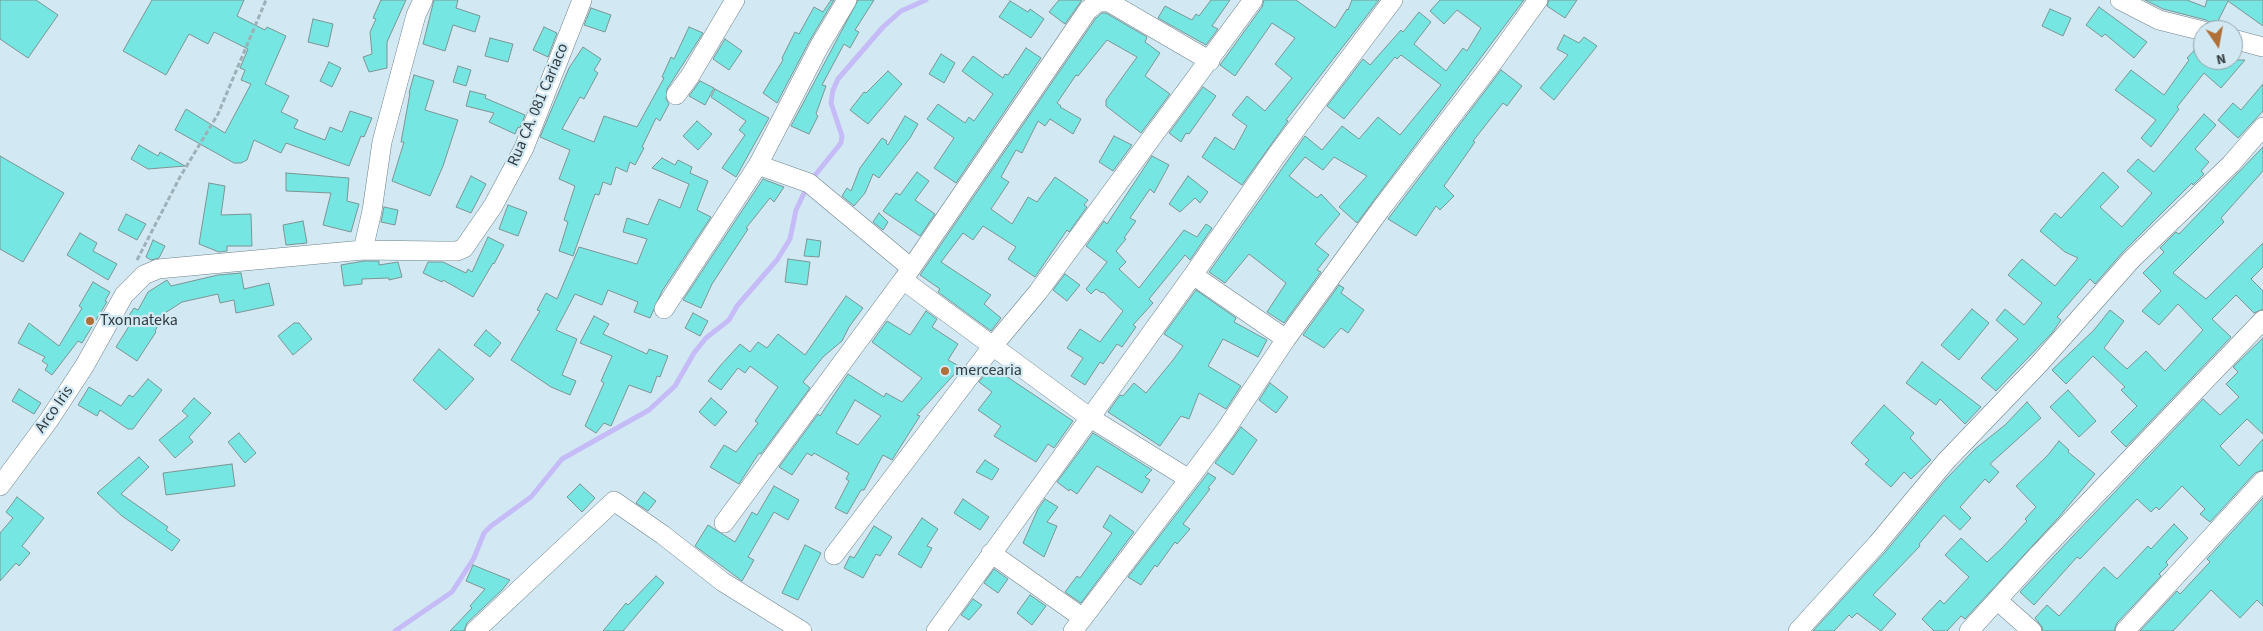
<!DOCTYPE html>
<style>
body{margin:0}
#map{position:relative;width:2263px;height:631px;overflow:hidden;background:#d2e9f3;font-family:"Source Sans 3",sans-serif}
canvas{display:block}
.north{position:absolute;left:2193px;top:20px;width:50px;height:50px;box-sizing:border-box;background:#d2e9f3;border:1px solid #92a3ab;border-radius:50%;rotate:168deg;font-size:14px;font-weight:700;line-height:20px;text-align:center;color:#323b3f}
.north::after{content:'';display:block;margin:auto;width:18px;height:22px;background:#af6f37;clip-path:polygon(50% 0,100% 100%,50% 72%,0 100%)}
</style>
<div id="map">
<canvas width="2263" height="631"></canvas>
<div class="north">N</div>
</div>
<script>
const g = document.querySelector('canvas').getContext('2d');
g.lineJoin = 'round';
function shape(rows) {
  const path = new Path2D();
  for (const r of rows) {
    path.moveTo(r[0], r[1]);
    for (let i = 2; i < r.length; i += 2) path.lineTo(r[i], r[i + 1]);
  }
  return path;
}
function strokePath(path, color, width, dash) {
  g.strokeStyle = color;
  g.lineWidth = width;
  g.lineCap = dash ? 'butt' : 'round';
  g.setLineDash(dash || []);
  g.stroke(path);
}
function fillPath(path, color) {
  g.fillStyle = color;
  g.fill(path, 'evenodd');
}
function write(font, color, halo, rows, align = 'center') {
  g.font = font + ' "Source Sans 3",sans-serif';
  g.lineWidth = 4.5;
  g.setLineDash([]);
  g.textBaseline = 'middle';
  g.strokeStyle = halo;
  g.fillStyle = color;
  for (const [text, x, y, turn = 0] of rows) {
    g.save();
    g.translate(x, y);
    g.rotate((+turn || 0) * Math.PI / 180);
    g.textAlign = isNaN(turn) ? turn : align;
    if (halo) g.strokeText(text, 0, 0);
    g.fillText(text, 0, 0);
    g.restore();
  }
}
const stream = shape([
 [812,179,841,143,842,136,831,103,833,90,838,79,883,27,901,11,926,0],
 [395,631,452,592,474,558,484,533,491,526,531,497,562,459,649,410,675,386,694,353,706,338,729,320,737,306,777,260,790,239,796,210,807,187]
]);
const building = shape([
 [0,0,36,0,58,15,28,58,0,39,0,0],
 [152,0,244,0,237,16,265,30,267,27,286,36,265,84,289,96,281,112,298,120,294,128,325,140,330,127,342,132,350,111,372,118,364,137,361,136,349,166,286,143,281,153,254,140,247,160,241,163,234,163,175,130,186,109,225,133,251,84,241,80,245,70,240,68,248,49,214,32,208,44,189,34,166,75,123,51,152,0],
 [381,0,406,0,387,42,387,68,369,72,363,57,372,54,370,32,376,19,373,18,381,0],
 [434,0,458,0,456,8,480,16,475,32,453,25,445,51,423,44,434,0],
 [831,0,834,0,810,40,777,103,763,93,783,60,782,58,795,32,799,34,814,7,823,12,831,0],
 [858,0,874,0,855,30,859,32,850,48,844,44,822,85,826,86,816,114,818,116,809,134,791,126,858,0],
 [1059,0,1082,0,1065,24,1049,12,1059,0],
 [1211,0,1230,0,1212,26,1218,29,1206,45,1158,18,1165,6,1192,20,1196,14,1199,16,1211,0],
 [1264,0,1296,0,1335,28,1347,9,1348,10,1352,0,1379,0,1286,120,1288,121,1242,185,1202,157,1215,137,1234,150,1247,126,1232,115,1247,96,1265,111,1292,78,1275,64,1295,38,1272,23,1235,76,1220,65,1262,7,1264,0],
 [1440,0,1524,0,1357,223,1339,207,1367,176,1334,157,1323,170,1305,157,1289,176,1317,198,1321,194,1340,214,1315,244,1329,255,1317,270,1321,272,1284,323,1267,312,1286,283,1249,254,1225,283,1209,272,1305,136,1322,150,1342,126,1359,139,1378,117,1400,135,1441,85,1401,55,1397,59,1395,57,1344,119,1327,106,1363,59,1370,65,1401,30,1403,32,1419,12,1431,22,1414,44,1446,71,1463,48,1467,51,1481,28,1457,10,1444,24,1430,11,1440,0],
 [1549,0,1577,0,1565,18,1547,6,1549,0],
 [2145,0,2187,0,2205,7,2207,0,2263,0,2263,26,2228,1,2214,29,2211,23,2206,20,2163,9,2145,0],
 [1010,1,1028,12,1030,9,1044,19,1031,38,999,17,1010,1],
 [2099,7,2147,42,2134,58,2105,34,2102,37,2086,25,2099,7],
 [591,8,611,15,605,32,584,25,591,8],
 [2050,9,2071,18,2063,36,2042,26,2050,9],
 [1102,13,1106,13,1147,37,1145,42,1160,53,1145,76,1170,94,1141,133,1106,106,1106,100,1137,57,1107,40,1078,76,1076,75,1057,103,1061,106,1060,107,1081,119,1073,134,1050,119,1045,126,1038,121,1022,153,1016,150,1001,177,1009,182,991,209,1012,224,1028,197,1037,202,1055,177,1088,200,1084,205,1087,207,1069,232,1067,230,1035,277,1008,259,1016,247,983,226,973,240,963,233,941,262,991,295,984,304,1001,318,991,331,938,292,940,289,920,275,1096,18,1102,13],
 [313,19,333,24,328,47,308,42,313,19],
 [544,27,557,33,548,57,533,50,544,27],
 [689,27,703,33,667,89,666,99,669,104,660,121,656,118,642,147,644,148,635,165,630,162,627,172,616,167,611,185,603,182,599,195,595,194,573,256,559,251,568,222,564,220,575,186,559,179,570,150,540,137,569,68,583,47,601,59,594,70,598,73,584,99,580,97,562,129,594,142,604,116,637,127,664,78,662,77,671,57,674,59,689,27],
 [1564,35,1579,43,1584,37,1597,46,1554,100,1540,88,1568,55,1557,49,1564,35],
 [490,38,513,44,508,62,485,56,490,38],
 [725,39,742,51,729,70,713,59,725,39],
 [2202,42,2203,60,2245,60,2221,88,2204,73,2177,107,2179,109,2151,147,2141,138,2156,120,2115,90,2131,70,2164,95,2189,60,2187,58,2202,42],
 [1026,48,1041,58,956,183,934,168,954,138,927,119,938,104,965,123,969,117,974,121,993,94,962,71,973,56,1003,78,1005,74,1008,75,1026,48],
 [941,54,955,63,944,83,929,74,941,54],
 [329,62,341,68,332,87,320,81,329,62],
 [458,66,471,70,466,86,453,82,458,66],
 [1501,70,1522,86,1507,106,1503,103,1473,141,1475,142,1444,186,1454,196,1440,210,1436,206,1416,236,1388,219,1501,70],
 [888,71,902,84,868,124,850,110,864,92,866,93,888,71],
 [414,75,434,81,425,110,458,120,443,166,430,196,392,181,404,142,401,142,410,93,409,93,414,75],
 [700,81,714,88,705,105,689,96,700,81],
 [2263,84,2263,111,2238,138,2218,120,2233,103,2241,110,2263,84],
 [1203,87,1216,96,1189,134,1186,133,1181,142,1169,133,1203,87],
 [715,89,769,118,736,177,722,168,745,135,739,130,746,121,711,97,715,89],
 [470,91,486,95,485,98,525,115,520,128,518,127,515,134,489,122,494,113,466,106,470,91],
 [2204,114,2216,125,2195,149,2209,162,2201,171,2204,174,2193,185,2192,183,2123,252,2095,284,2090,279,2057,317,2061,320,2052,333,1996,391,1981,378,2018,339,1996,320,2005,309,2024,325,2042,303,2008,275,2022,259,2055,286,2078,258,2065,252,2040,231,2055,213,2061,218,2103,172,2119,187,2100,207,2122,227,2152,193,2127,171,2138,159,2154,172,2204,114],
 [905,116,918,124,910,138,879,178,873,174,865,193,854,206,842,196,847,188,851,191,860,168,882,138,887,141,886,143,888,145,905,116],
 [697,121,712,134,698,150,683,136,697,121],
 [1114,136,1132,145,1113,171,1099,162,1114,136],
 [139,145,158,156,160,152,185,166,148,169,131,159,139,145],
 [2263,147,2263,171,2221,218,2224,222,2173,273,2206,299,2263,243,2263,267,2251,279,2263,291,2263,309,2254,313,2236,295,2212,319,2231,337,2126,447,2111,432,2137,406,2121,390,2125,387,2093,356,2066,384,2052,370,2094,330,2110,310,2124,321,2104,348,2127,369,2146,351,2165,371,2203,330,2178,304,2159,325,2142,311,2161,291,2143,273,2164,252,2160,248,2176,232,2179,234,2263,147],
 [0,156,64,193,23,262,0,249,0,156],
 [1152,156,1169,165,1154,193,1150,189,1130,218,1136,221,1124,238,1126,239,1116,251,1126,262,1119,269,1139,288,1184,230,1197,237,1206,224,1212,228,1190,260,1185,255,1149,299,1153,303,1133,325,1136,327,1122,347,1117,344,1103,364,1100,362,1085,385,1071,376,1083,358,1067,348,1080,329,1100,342,1123,311,1103,292,1102,293,1096,289,1091,294,1086,289,1107,262,1086,246,1104,221,1107,224,1152,156],
 [662,158,675,165,678,160,692,167,690,173,708,181,697,210,711,217,662,291,650,318,634,312,638,302,608,290,602,305,575,294,556,330,577,339,562,375,576,381,570,395,551,387,511,360,540,311,537,310,546,293,557,299,579,247,637,264,647,239,623,232,627,218,648,225,659,199,680,208,689,184,652,168,662,158],
 [917,172,929,181,915,200,935,214,920,236,883,211,896,193,900,195,917,172],
 [286,173,349,178,347,201,359,204,351,232,323,225,331,193,286,191,286,173],
 [471,176,486,184,471,213,456,207,471,176],
 [1188,176,1208,192,1200,203,1195,198,1180,212,1169,204,1188,176],
 [763,179,784,187,774,202,770,198,746,228,748,229,712,284,701,308,683,300,763,179],
 [209,183,225,186,221,215,251,214,252,246,227,246,227,251,219,252,199,244,209,183],
 [508,205,527,212,518,236,499,229,508,205],
 [384,207,398,210,395,225,381,222,384,207],
 [879,213,888,222,883,230,873,222,879,213],
 [126,214,146,224,137,240,118,230,126,214],
 [303,221,307,243,286,245,283,225,303,221],
 [80,233,97,243,93,251,117,264,108,280,67,255,80,233],
 [488,237,504,245,494,264,493,263,473,297,443,280,442,282,423,273,428,262,443,262,466,273,468,269,472,272,488,237],
 [807,239,821,241,819,257,804,256,807,239],
 [153,240,165,246,159,258,151,260,146,257,153,240],
 [788,259,810,262,807,285,785,282,788,259],
 [364,261,379,261,379,265,398,262,402,277,389,280,389,278,362,279,362,284,344,286,341,265,364,261],
 [241,273,244,289,269,283,274,305,236,313,234,300,220,303,218,294,182,302,165,313,155,331,156,332,137,361,116,347,131,323,126,320,134,308,138,310,148,292,167,280,171,286,218,275,241,273],
 [1065,274,1080,285,1067,301,1053,290,1065,274],
 [93,282,110,292,105,301,107,302,82,343,78,341,52,375,45,370,48,365,42,361,45,357,18,343,29,323,59,346,82,308,79,306,93,282],
 [1339,285,1344,288,1341,293,1364,310,1348,333,1341,328,1324,348,1303,335,1339,285],
 [1196,290,1236,318,1234,322,1267,340,1258,357,1223,339,1208,366,1241,386,1226,409,1199,393,1189,419,1181,416,1160,446,1108,412,1120,395,1123,396,1134,383,1146,393,1173,360,1183,346,1164,334,1196,290],
 [846,296,863,308,849,327,842,341,823,357,803,382,810,388,761,454,759,453,739,484,710,467,724,445,736,452,758,423,755,421,778,387,750,366,745,373,738,368,721,390,708,381,720,366,740,344,750,352,758,342,767,348,778,334,805,355,846,296],
 [1972,309,1989,323,1959,360,1941,345,1972,309],
 [926,311,937,319,932,327,958,344,948,360,961,367,917,415,920,416,892,460,883,455,864,490,861,490,847,514,835,508,849,481,846,479,849,473,814,453,812,456,807,453,792,475,779,467,818,414,820,416,848,374,884,397,886,393,902,402,922,378,872,342,887,321,910,335,926,311],
 [855,400,881,416,858,445,836,433,855,400],
 [693,313,708,321,700,336,685,328,693,313],
 [594,316,609,324,603,334,647,354,649,349,668,356,660,377,657,376,651,393,629,385,611,426,604,423,596,433,585,426,604,383,601,381,612,356,580,343,594,316],
 [294,323,299,323,312,339,293,355,278,336,294,323],
 [486,330,501,343,490,357,474,345,486,330],
 [2263,338,2263,434,2247,419,2220,446,2239,466,2263,439,2263,470,2255,473,2210,522,2200,514,2205,509,2182,486,2159,510,2156,507,2151,512,2137,499,2080,559,2077,557,2034,605,2020,592,2203,399,2220,415,2239,397,2226,384,2238,372,2233,367,2263,338],
 [439,349,474,379,446,410,413,380,439,349],
 [1922,362,1981,407,1965,424,1940,399,1936,405,1906,383,1922,362],
 [991,366,1073,421,1054,448,1048,444,1036,462,994,436,1001,426,978,410,992,392,979,382,991,366],
 [148,379,162,390,133,429,128,429,100,410,97,416,78,405,89,387,121,406,129,395,133,397,148,379],
 [1270,383,1288,397,1276,413,1259,400,1270,383],
 [19,389,41,403,34,414,12,401,19,389],
 [2068,390,2096,421,2079,437,2050,407,2068,390],
 [194,398,211,413,189,437,193,442,175,458,159,440,188,416,182,411,194,398],
 [711,398,727,412,715,426,699,412,711,398],
 [2027,402,2041,418,1990,464,1999,472,1989,483,1985,479,1960,507,1971,518,1960,530,1944,515,1919,544,1920,546,1873,595,1896,614,1881,631,1857,613,1852,618,1849,615,1834,631,1813,631,1886,551,1946,479,1975,449,2005,425,2027,402],
 [1884,405,1914,433,1910,438,1931,460,1911,479,1904,472,1891,487,1865,464,1869,460,1851,443,1884,405],
 [1241,427,1257,440,1233,475,1215,463,1241,427],
 [239,433,256,453,245,463,228,442,239,433],
 [1093,433,1152,470,1145,477,1150,480,1142,493,1097,466,1077,494,1070,489,1069,491,1057,482,1093,433],
 [2059,441,2069,450,2068,452,2095,474,2059,517,1965,619,1961,616,1947,631,1934,631,1922,619,1940,600,1944,604,1969,577,1945,555,1961,538,1987,562,2002,548,2027,521,2025,519,2036,507,2016,486,2048,455,2059,441],
 [139,457,149,467,121,494,168,527,166,530,180,540,172,551,122,516,97,493,139,457],
 [985,460,999,469,992,480,976,472,985,460],
 [232,464,235,486,166,495,163,473,232,464],
 [1208,473,1216,478,1208,488,1210,489,1183,524,1190,529,1177,544,1175,542,1157,567,1155,565,1141,585,1128,577,1208,473],
 [580,484,595,498,582,512,567,497,580,484],
 [774,486,799,500,788,520,774,512,748,557,754,560,742,581,695,546,708,525,735,542,752,512,757,515,774,486],
 [644,492,656,501,648,511,636,503,644,492],
 [17,497,44,518,22,546,30,553,19,566,16,563,0,581,0,533,13,518,6,512,17,497],
 [2263,498,2263,606,2257,600,2240,618,2211,590,2173,631,2140,631,2177,591,2180,594,2210,562,2207,559,2263,498],
 [963,499,989,517,980,530,954,513,963,499],
 [1045,499,1058,507,1047,522,1057,526,1044,557,1023,543,1038,509,1045,499],
 [1110,515,1134,532,1081,603,1065,592,1077,576,1080,578,1112,533,1103,527,1110,515],
 [922,518,938,529,927,546,932,548,921,568,898,554,922,518],
 [2174,524,2188,538,2166,562,2168,565,2159,574,2161,576,2117,623,2114,631,2043,631,2042,627,2035,618,2047,605,2059,616,2104,567,2117,579,2148,546,2151,549,2174,524],
 [874,526,892,537,880,556,876,554,863,578,844,568,850,556,854,558,874,526],
 [805,545,821,553,798,600,782,593,805,545],
 [473,565,510,580,502,590,467,623,464,631,450,631,472,608,470,606,485,589,466,581,473,565],
 [994,569,1008,579,998,593,984,583,994,569],
 [656,576,664,583,623,631,603,631,626,603,628,605,656,576],
 [1030,595,1046,606,1032,625,1017,613,1030,595],
 [973,599,982,605,969,620,961,615,973,599]
]);
const path = shape([
 [137,260,180,177,218,114,266,0]
]);
const minor = shape([
 [2120,0,2159,20,2203,31],
 [2233,39,2263,47],
 [676,95,690,76,735,0],
 [758,165,809,183,911,268],
 [363,250,440,251,457,251,464,248,493,206,524,148,582,0],
 [1193,275,1286,339],
 [903,280,1089,417,1189,479],
 [664,309,758,165,820,45,847,0],
 [0,486,49,420,85,365,124,295,144,275,158,269,363,250,372,211,382,142,416,15,423,0],
 [724,523,903,280,1088,10,1098,2,1109,2,1210,61],
 [991,553,1080,616,1082,619],
 [834,555,992,347,1038,292,1253,0],
 [1997,600,2032,631],
 [475,631,614,501,663,535,723,582,802,631],
 [936,631,1193,275,1278,153,1393,0],
 [1073,631,1189,479,1224,432,1286,339,1380,210,1494,61,1538,0],
 [1798,631,1877,544,1946,461,2039,364,2131,260,2231,164,2263,127],
 [1969,631,2039,554,2263,320],
 [2125,631,2263,481]
]);
const markers = [
 [90,321,5,"#af6f37"],
 [945,371,5,"#af6f37"]
];
const streetNames = [
 ["Rua CA. 081 Cariaco",539,105,-67],
 ["Arco Iris",55,410,-55]
];
const poiNames = [
 ["Txonnateka",100,321],
 ["mercearia",955,371]
];
strokePath(stream, '#c5bcf7', 5);
fillPath(building, '#75e6e2');
strokePath(building, '#7c9594', 1);
strokePath(minor, '#6d828b', 20);
strokePath(path, '#9eb0b8', 3, [5, 2.5]);
strokePath(minor, '#fff', 19);
for (const [x, y, r, color] of markers) {
  const dot = new Path2D();
  dot.arc(x, y, r, 0, 2 * Math.PI);
  g.fillStyle = color;
  g.fill(dot);
  strokePath(dot, '#d2e9f3', 2);
}
write('16px', '#323b3f', '#d2e9f3', streetNames);
write('16px', '#323b3f', '#d2e9f3', poiNames, 'left');
</script>
